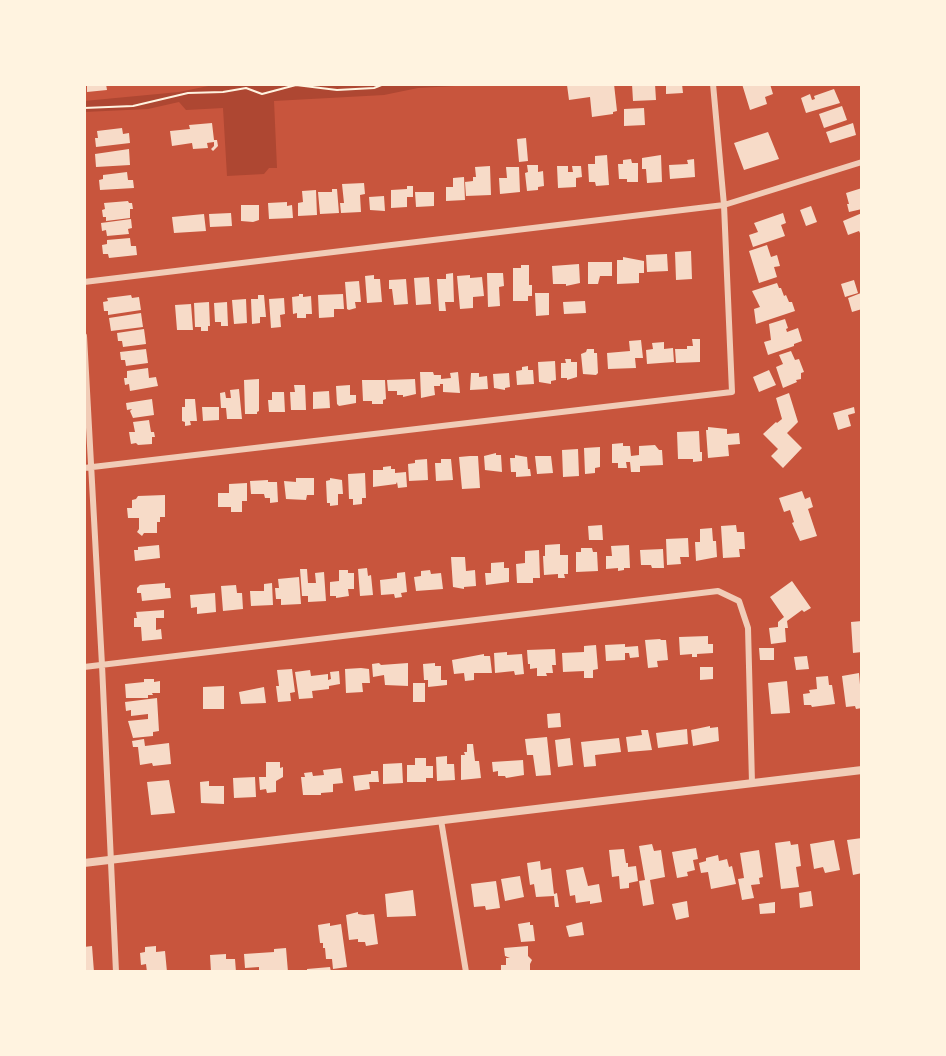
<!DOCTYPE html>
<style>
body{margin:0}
#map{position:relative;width:946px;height:1056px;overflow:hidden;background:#c8553d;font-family:Roboto,sans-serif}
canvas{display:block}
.frame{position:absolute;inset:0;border:86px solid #fff3e0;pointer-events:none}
</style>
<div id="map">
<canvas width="946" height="1056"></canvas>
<div class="frame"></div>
</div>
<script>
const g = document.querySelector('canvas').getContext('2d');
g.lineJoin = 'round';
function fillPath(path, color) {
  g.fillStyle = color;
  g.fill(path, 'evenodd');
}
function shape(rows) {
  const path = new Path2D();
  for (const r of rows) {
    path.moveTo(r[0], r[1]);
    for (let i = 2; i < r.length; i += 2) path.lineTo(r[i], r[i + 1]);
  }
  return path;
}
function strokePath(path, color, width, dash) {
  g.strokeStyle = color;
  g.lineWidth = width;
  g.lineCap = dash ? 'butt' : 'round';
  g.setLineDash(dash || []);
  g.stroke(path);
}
const green = shape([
 [218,84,492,84,418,88,384,95,274,101,277,168,269,168,264,174,227,176,223,108,186,110,179,102,148,109,84,112,84,101,179,92]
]);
const building = shape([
 [87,84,106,84,107,90,87,92],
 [579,84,614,84,617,111,613,112,613,114,592,117,590,97,569,100,567,85],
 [632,84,655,84,656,100,633,101],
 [666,84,682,84,683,93,666,94],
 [742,84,770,84,773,94,765,97,767,104,750,110],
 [834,89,840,103,806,113,801,98,810,94,812,100,815,99,814,96],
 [842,106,847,120,824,128,819,114],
 [644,108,645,125,624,126,624,109],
 [212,123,214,140,217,140,218,146,213,151,211,149,214,146,214,142,207,143,208,148,193,149,192,143,172,146,170,131,190,129,189,125],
 [853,123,856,135,830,143,826,132],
 [122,128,123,134,129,133,130,143,96,147,95,138,98,138,97,131],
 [768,132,779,159,744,170,734,143],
 [526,138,528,161,519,162,517,139],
 [129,149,130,165,96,167,95,154],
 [607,155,609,185,596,186,595,182,589,182,588,164,595,164,595,156],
 [661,155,662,182,647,183,646,169,642,169,642,158],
 [631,159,632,163,638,163,638,182,627,182,627,179,619,179,618,164,623,164,623,160],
 [694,159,695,177,670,179,669,165,688,164,687,160],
 [527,165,538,165,538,172,543,171,544,186,538,187,538,190,527,191,525,173,528,172],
 [490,166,491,195,466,196,465,182,473,181,473,177,476,177,475,167],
 [557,166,568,166,568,172,573,172,572,166,581,166,582,177,576,178,576,187,558,188],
 [506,167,519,167,520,192,500,194,499,178,507,178],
 [127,172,128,180,133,180,134,188,100,190,99,180,103,179,103,175],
 [464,177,465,200,446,201,446,187,453,187,453,178],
 [364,183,365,194,360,195,361,212,341,213,340,203,344,203,342,184],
 [407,186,413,186,413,197,407,197,407,207,391,208,391,190,407,189],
 [862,188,862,209,849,212,847,204,849,204,846,193],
 [332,189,337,189,339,213,320,214,318,192,332,192],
 [316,190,317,215,298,216,298,203,303,202,302,191],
 [415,192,434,192,434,206,416,207],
 [384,196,385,211,370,210,369,197],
 [128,201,129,203,132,203,133,209,130,209,130,218,106,221,106,217,103,217,102,210,105,209,104,203],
 [287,202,287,206,292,205,293,218,269,219,268,203],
 [241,205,259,205,259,220,253,222,241,221],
 [811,206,817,222,806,226,800,210],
 [231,213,232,226,210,227,209,214],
 [783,213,786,223,781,225,785,236,753,247,749,235,758,232,754,223],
 [862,213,862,237,859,231,848,235,843,221],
 [204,214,206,231,174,233,172,217],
 [131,219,132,228,128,229,129,234,107,236,106,230,102,231,101,223],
 [130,238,131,246,136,246,137,255,109,258,108,254,103,254,102,245,107,244,107,240],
 [767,245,771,257,777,255,780,266,774,267,777,277,759,283,749,251],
 [691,251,692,279,676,280,675,252],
 [667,254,668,271,647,272,646,255],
 [623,257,644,261,644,273,639,273,639,283,617,284,617,260,623,260],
 [588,262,612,262,612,276,600,276,598,284,588,284],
 [579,264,580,283,566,286,566,284,553,284,552,266],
 [521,265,529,265,529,285,532,285,532,296,528,296,528,301,513,301,513,268,521,268],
 [453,273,454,302,445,302,446,311,439,311,437,279,446,279,446,274],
 [487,273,503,273,504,286,499,287,500,306,488,307],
 [374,275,374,279,380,279,382,302,367,303,365,276],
 [470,275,470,278,482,277,484,296,473,297,473,308,460,309,457,276],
 [429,277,431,304,416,305,414,278],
 [406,279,408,304,394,305,392,289,389,289,389,280],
 [854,280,858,293,845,297,841,284],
 [359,281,361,302,355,302,356,308,349,310,347,309,345,282],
 [777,283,779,288,781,288,784,296,786,295,789,302,792,302,795,311,756,324,754,309,760,307,752,291],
 [535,293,549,293,549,315,536,316],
 [861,293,862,309,852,312,848,298],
 [299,294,303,294,303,297,311,296,312,314,306,314,306,318,297,318,297,313,293,314,292,297,299,296],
 [343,294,344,309,334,309,334,317,319,318,318,295],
 [131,295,132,298,139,297,141,310,108,315,108,311,104,311,103,302,108,301,107,298],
 [258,295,264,295,266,317,260,317,260,323,252,324,251,299,258,299],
 [284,298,285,314,280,315,281,327,271,328,269,299],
 [246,299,247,323,234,324,232,300],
 [585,301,586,313,564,314,563,302],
 [209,302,210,326,208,326,208,331,201,331,201,327,195,327,194,303],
 [227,302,228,326,221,326,221,322,215,322,214,303],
 [191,304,193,330,177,330,175,305],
 [141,313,143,327,111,331,109,318],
 [785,319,788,328,786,329,787,332,798,328,802,341,794,344,794,346,768,355,764,342,771,340,769,324],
 [144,329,146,344,123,347,122,341,118,341,117,333],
 [692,339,700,339,700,362,676,363,675,349,687,349,687,346,693,346],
 [641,340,643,358,635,358,636,368,608,369,607,353,630,351,629,341],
 [664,342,664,349,673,348,674,362,647,364,646,350,653,349,652,343],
 [146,349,148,363,126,366,125,360,121,360,120,352],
 [587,349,594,349,594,353,597,353,598,373,596,375,583,374,581,354,586,352],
 [791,351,795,360,799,359,804,372,801,373,801,379,796,380,797,382,783,388,776,367,783,364,779,355],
 [565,359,571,359,571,362,577,362,577,377,567,380,567,378,561,378,561,363,566,363],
 [555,361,556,380,551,381,551,384,539,382,538,362],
 [528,366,528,370,533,370,534,384,517,385,516,371,522,370,522,367],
 [148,368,149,378,156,377,158,386,130,391,129,384,125,385,124,378,127,378,127,371],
 [769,370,776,385,759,392,753,377],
 [420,372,433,372,434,375,441,375,441,379,451,378,450,373,458,372,460,393,443,392,443,384,440,384,440,386,434,386,435,395,421,398],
 [471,373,479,373,479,377,487,376,488,389,470,390],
 [509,373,510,387,505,388,505,390,494,388,493,374],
 [259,379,259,411,257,412,257,414,245,414,244,380],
 [415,379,416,394,403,397,403,395,397,395,397,391,388,391,387,380],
 [362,380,385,380,386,399,383,400,383,404,372,404,372,401,363,401],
 [294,385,305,385,306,410,291,410,290,392,295,392],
 [350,385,350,395,356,395,356,403,339,406,337,404,336,386],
 [239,389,242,419,227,419,226,408,221,408,220,393,225,392,226,398,231,398,230,390],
 [329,391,330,408,313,409,313,392],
 [272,392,284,392,285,412,269,412,268,400,272,400],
 [789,393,798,422,787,433,802,448,783,468,771,456,778,449,763,434,776,422,777,423,782,419,776,398],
 [152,399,154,415,133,418,130,411,132,409,127,410,126,403],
 [185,399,195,399,197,421,190,421,191,425,185,426,185,422,182,421,182,407,185,407],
 [202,407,219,407,219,420,203,421],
 [854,407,855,413,848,415,851,426,838,430,833,413],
 [149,420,151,432,154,432,155,437,152,437,152,444,138,445,136,443,131,444,129,432,135,432,133,422],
 [708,427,727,429,727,434,739,433,740,444,728,445,729,456,708,458,706,430,708,430],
 [699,431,700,452,702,452,702,461,693,462,693,459,678,459,677,432],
 [623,443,623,446,630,446,631,456,639,455,639,446,655,445,659,450,662,450,663,465,640,466,640,472,631,472,630,462,626,462,627,468,618,468,618,463,612,463,612,444],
 [600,447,600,467,595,468,595,473,585,474,584,448],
 [578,449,579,476,563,477,562,450],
 [496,453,496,455,501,455,502,472,485,470,484,456],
 [515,455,527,457,528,469,530,469,531,476,516,477,516,472,511,472,510,458,515,458],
 [470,456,478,456,480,488,462,489,459,457],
 [535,456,551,456,553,473,537,474],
 [427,459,428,480,409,481,408,464,415,463,415,460],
 [441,459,451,459,453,480,436,481,435,463,441,463],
 [391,466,391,469,395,469,395,473,406,472,407,487,398,488,397,482,396,484,373,487,373,470,383,470,383,467],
 [365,473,366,498,362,498,362,504,353,505,353,499,349,499,348,474],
 [296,478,314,478,314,495,307,495,306,500,286,499,284,481,296,482],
 [330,478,342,480,343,494,338,494,338,505,330,506,330,503,327,503,326,481,330,480],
 [268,480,268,482,277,482,278,502,270,503,270,498,265,498,264,494,251,494,250,481],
 [247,483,247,501,242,501,242,512,231,512,231,507,218,507,218,493,229,493,229,484],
 [802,491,805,499,810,497,813,507,808,509,817,536,800,541,792,523,794,522,790,510,784,512,779,498],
 [165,495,165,517,160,517,160,522,157,522,157,533,144,533,142,536,137,532,139,529,139,518,128,518,127,508,132,508,132,500,136,499,138,496],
 [602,525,603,540,589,540,588,526],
 [736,525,737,532,744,532,745,549,739,549,740,557,723,558,721,526],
 [712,528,713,541,716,541,717,557,696,561,695,542,700,542,700,529],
 [688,538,689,557,680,557,681,564,667,565,666,539],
 [560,544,560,555,568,555,568,574,564,574,565,578,558,578,558,574,544,575,543,556,545,556,545,545],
 [159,545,160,558,135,561,134,550,138,550,138,547],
 [629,545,630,568,624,568,624,570,618,571,618,568,606,569,606,556,612,556,611,546],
 [581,548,592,548,593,552,597,552,598,571,576,572,576,552,581,552],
 [663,549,664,568,652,568,651,565,641,565,640,550],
 [539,550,540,578,533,578,533,583,517,583,516,564,525,563,525,551],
 [451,557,465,557,466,571,475,570,476,586,464,587,464,589,453,587],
 [504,562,504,568,509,568,509,582,486,585,485,573,491,573,491,563],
 [367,568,368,576,371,575,373,595,360,596,358,569],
 [300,569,307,569,308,583,316,583,315,573,324,572,326,601,308,602,308,596,302,596],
 [339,570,348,570,348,573,354,573,354,589,348,589,349,596,336,598,336,596,330,596,330,582,339,581],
 [430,570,431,574,441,573,443,589,416,591,414,577,421,576,421,571],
 [405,572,407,592,401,593,402,597,395,598,394,594,381,595,380,580,397,578,397,573],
 [299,577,301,604,281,605,281,599,276,599,275,588,279,588,278,579],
 [792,581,811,608,804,612,802,610,787,621,788,628,785,628,786,642,771,644,769,628,778,627,778,622,784,617,770,597],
 [165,583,165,588,170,588,171,598,142,601,141,593,137,593,137,588,140,585],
 [272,583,273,605,251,606,250,591,264,591,264,584],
 [236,585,237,593,242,593,243,609,223,611,221,586],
 [215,593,216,612,197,614,197,607,191,608,190,595],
 [164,610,164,618,156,618,156,630,161,629,162,639,142,641,141,627,134,627,134,618,137,618,136,612],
 [862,621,862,652,853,653,851,622],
 [708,636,708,644,713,644,713,653,697,654,697,657,692,657,692,654,680,655,679,637],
 [660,639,661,640,666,640,668,660,657,661,658,667,648,668,645,640],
 [625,644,625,647,638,646,639,657,630,658,629,653,625,653,625,660,606,661,605,645],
 [596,645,598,669,593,670,593,678,584,678,584,671,563,672,562,653,584,652,584,646],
 [759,648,774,648,774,660,760,660],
 [555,649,556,665,552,665,553,673,546,673,547,676,537,676,537,668,530,669,530,664,528,664,527,650],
 [507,652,507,655,522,654,524,674,515,675,514,671,495,673,494,653],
 [484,654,484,656,490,656,492,673,474,673,474,680,465,681,464,673,454,674,452,660],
 [807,656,809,669,796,670,794,657],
 [379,663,381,665,408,663,408,686,385,685,384,675,373,677,372,664],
 [435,663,435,666,441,666,441,680,447,680,447,685,428,687,428,680,424,680,423,664],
 [700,667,713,667,713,679,700,680],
 [361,668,369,669,370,683,362,683,363,692,346,693,345,669],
 [292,669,295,692,290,693,291,701,278,702,276,686,279,686,277,670],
 [310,670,311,676,328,674,328,680,331,679,330,672,339,671,340,684,329,686,329,689,312,691,313,698,299,699,295,672],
 [859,673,862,708,856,709,855,706,846,707,842,676],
 [828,676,829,685,832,685,835,704,812,707,811,705,804,705,803,694,810,693,809,690,817,689,816,677],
 [144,679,154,679,154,682,160,681,160,693,152,693,153,695,148,695,148,698,126,698,125,684,144,682],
 [787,681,790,713,771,714,768,683],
 [413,683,425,683,425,702,413,702],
 [224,686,224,709,203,709,203,687],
 [264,687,266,703,241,704,239,692],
 [157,698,159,731,153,732,153,736,133,738,128,721,148,719,148,714,131,716,131,710,126,711,125,702],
 [560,713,561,727,548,728,547,714],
 [710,726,710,728,718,727,719,741,693,746,691,730],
 [687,729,688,744,658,748,656,733],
 [641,730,648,730,652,750,628,752,626,737,642,735],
 [547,737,551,775,536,776,533,755,527,755,525,739],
 [570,738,573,765,558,767,555,740],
 [619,738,621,752,595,755,596,766,584,767,581,742],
 [144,739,145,746,169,743,171,764,153,766,152,763,140,765,138,747,133,747,132,741],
 [467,744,473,744,475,761,479,761,481,778,461,780,461,755,465,755,464,752,467,752],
 [447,756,447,764,454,764,455,780,437,781,436,757],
 [415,758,426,758,426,766,433,766,433,778,426,778,426,782,407,782,407,765,415,765],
 [523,760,524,775,506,778,505,776,498,776,498,771,493,772,492,762],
 [266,762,280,762,280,768,283,767,283,777,276,781,276,792,267,793,266,789,260,790,259,777,266,777],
 [402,763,403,783,383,784,383,764],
 [341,768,343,783,333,784,333,792,321,793,321,795,303,795,301,777,305,777,304,773,312,772,313,776,324,775,323,770],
 [371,771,378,771,379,782,369,782,370,789,355,791,353,776,371,774],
 [255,777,256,797,234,798,233,778],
 [169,780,175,813,151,815,147,782],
 [209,781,209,786,224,786,224,804,201,803,200,782],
 [862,838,862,873,853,875,847,840],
 [834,840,840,870,825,873,823,867,814,869,810,844],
 [790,841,791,845,798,844,801,866,796,867,799,887,781,889,775,843],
 [652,844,654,851,661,850,665,877,650,880,654,904,643,906,639,881,645,880,639,846],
 [696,848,698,859,693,860,695,870,687,872,688,876,677,878,672,852],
 [624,849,626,863,628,863,628,867,636,866,638,881,629,883,629,888,620,889,619,876,612,877,609,850],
 [759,850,763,877,759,878,760,884,751,885,754,898,742,900,738,879,744,878,740,853],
 [718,855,719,861,727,859,729,867,732,866,736,884,711,889,708,872,701,873,699,863,706,861,706,858],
 [540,861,541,870,551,868,554,894,557,893,559,907,555,907,554,896,536,897,534,884,530,885,527,863],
 [583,867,588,886,599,884,602,902,590,904,590,901,576,903,575,895,570,896,566,870],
 [520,876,524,897,505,901,501,879],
 [496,881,500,908,486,910,485,906,474,907,471,884],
 [413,890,416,916,387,917,385,894],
 [811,891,813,906,800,908,799,893],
 [687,901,689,917,676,920,672,904],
 [775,902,775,913,760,914,759,904],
 [358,912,358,914,364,915,374,914,378,944,366,946,365,942,358,942,358,939,349,940,346,915],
 [530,922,530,925,533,925,535,941,521,942,518,924],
 [582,922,584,935,569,937,566,926],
 [330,923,330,926,341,924,347,967,333,969,332,959,326,959,325,948,323,948,323,943,320,943,318,925],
 [92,946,94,972,84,972,84,947],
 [156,946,156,952,165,951,167,972,147,972,146,964,141,965,140,953,145,952,145,947],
 [528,946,528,956,532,960,530,964,530,972,501,972,501,965,506,965,506,958,510,958,505,956,504,948],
 [286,948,288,972,259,972,259,967,245,968,244,954,274,952,274,949],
 [226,954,226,959,235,959,236,972,211,972,210,955],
 [330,967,331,972,307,972,307,969]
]);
const path = shape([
 [84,108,133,106,188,93,223,92,246,88,262,94,296,85,337,90,374,88,384,84]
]);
const minor = shape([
 [84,282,724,205,862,162],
 [84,336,102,665,116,972],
 [84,468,732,392,724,205,713,84],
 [84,667,718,591,739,601,748,628,752,783],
 [441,820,466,972]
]);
const tertiary = shape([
 [84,863,862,770]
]);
fillPath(green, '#ae4732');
fillPath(building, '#f7dbc8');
strokePath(path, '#fff3e0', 2);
strokePath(minor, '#f1ccb7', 6);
strokePath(tertiary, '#f1ccb7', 8);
</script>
